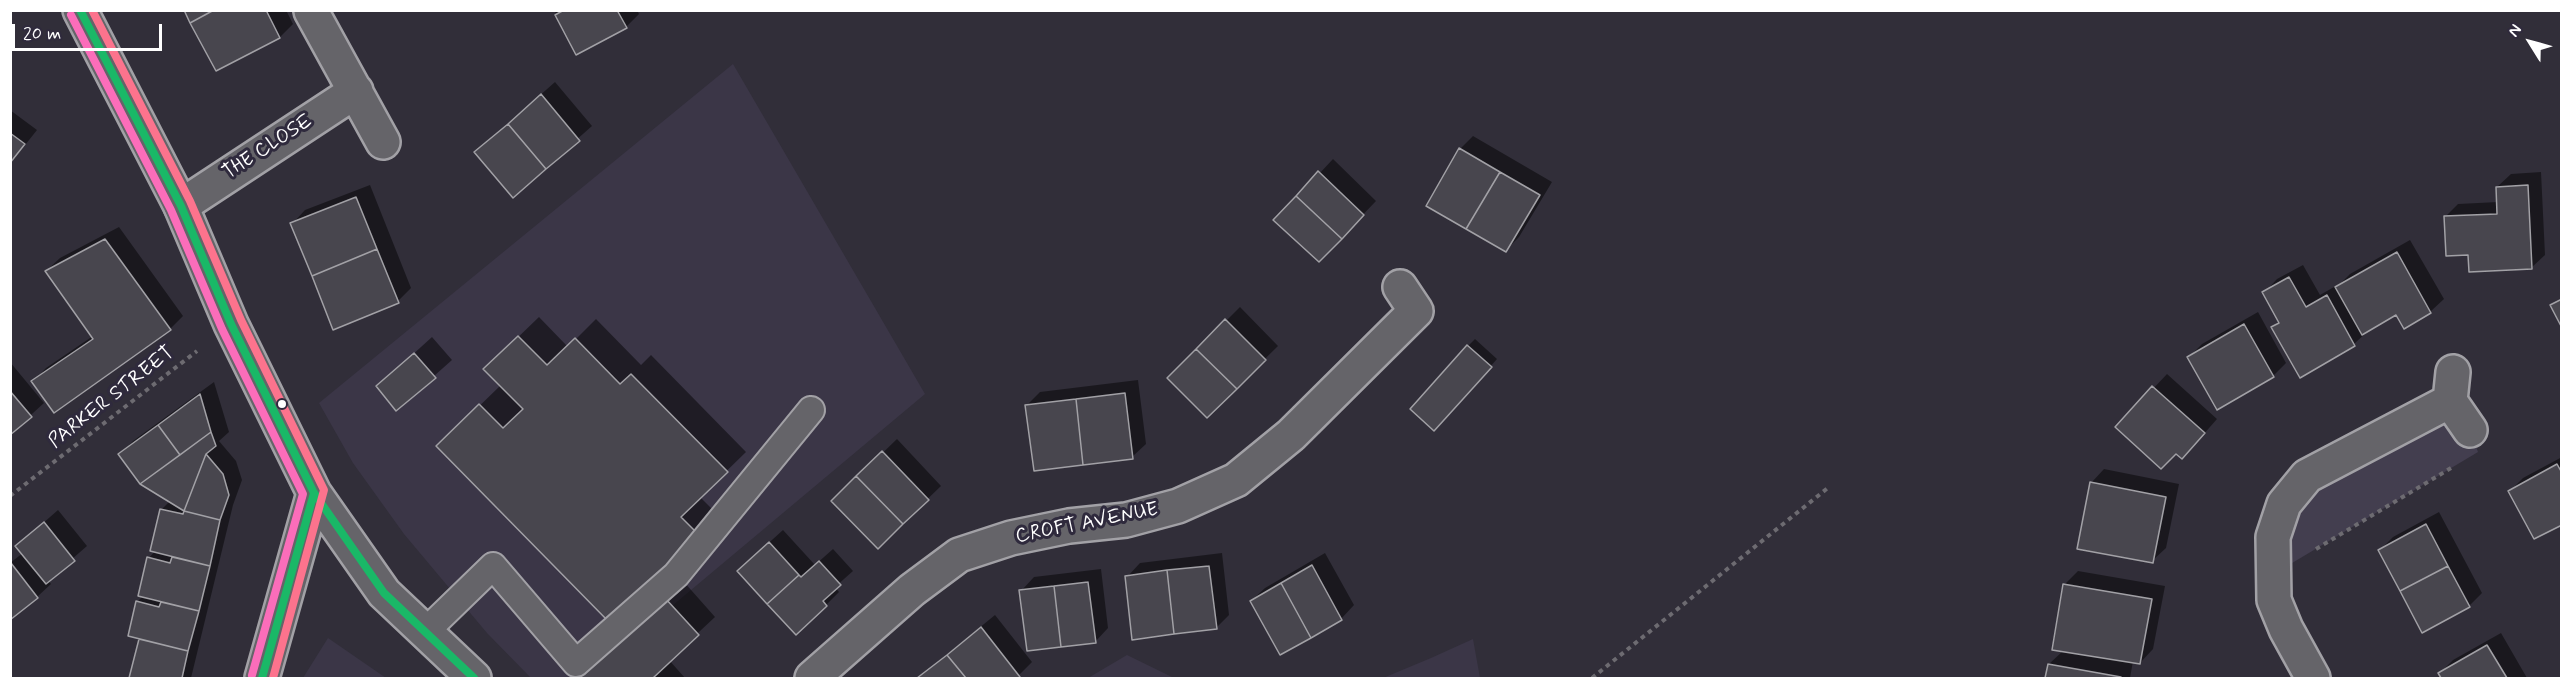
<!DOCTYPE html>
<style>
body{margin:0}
#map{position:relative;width:2572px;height:689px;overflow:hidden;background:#312e39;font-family:Mynerve,sans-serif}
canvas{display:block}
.frame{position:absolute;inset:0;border:12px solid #fff;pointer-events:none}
.north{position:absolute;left:2500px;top:12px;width:60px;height:60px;-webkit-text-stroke:4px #2f2a3d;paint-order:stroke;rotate:307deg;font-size:16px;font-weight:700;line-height:24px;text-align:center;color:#fff}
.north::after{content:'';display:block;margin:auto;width:21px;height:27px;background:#fff;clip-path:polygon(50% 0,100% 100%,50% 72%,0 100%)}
.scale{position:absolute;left:12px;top:24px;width:150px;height:27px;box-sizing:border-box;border:3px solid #fff;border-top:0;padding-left:8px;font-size:18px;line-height:21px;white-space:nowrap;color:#fff;-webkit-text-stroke:4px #2f2a3d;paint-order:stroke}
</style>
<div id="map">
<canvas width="2572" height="689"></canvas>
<div class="frame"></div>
<div class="north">N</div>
<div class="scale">20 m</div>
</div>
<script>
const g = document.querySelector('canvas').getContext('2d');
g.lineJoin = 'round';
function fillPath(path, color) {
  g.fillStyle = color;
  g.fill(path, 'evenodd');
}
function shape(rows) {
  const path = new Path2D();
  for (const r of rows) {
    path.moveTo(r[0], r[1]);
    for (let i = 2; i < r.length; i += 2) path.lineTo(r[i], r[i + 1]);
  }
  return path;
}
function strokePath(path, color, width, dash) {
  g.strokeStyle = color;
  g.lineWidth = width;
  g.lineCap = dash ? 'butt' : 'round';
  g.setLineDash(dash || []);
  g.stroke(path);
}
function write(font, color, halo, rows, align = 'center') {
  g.font = font + ' Mynerve,sans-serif';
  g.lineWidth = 6;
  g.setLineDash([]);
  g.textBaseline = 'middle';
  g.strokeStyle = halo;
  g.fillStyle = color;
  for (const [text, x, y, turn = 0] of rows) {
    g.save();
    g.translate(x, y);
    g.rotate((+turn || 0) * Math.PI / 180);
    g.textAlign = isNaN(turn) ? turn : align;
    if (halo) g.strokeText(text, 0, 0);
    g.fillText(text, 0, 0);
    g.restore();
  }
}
const built = shape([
 [733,64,925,394,586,678,531,678,487,633,404,534,353,463,319,403],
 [328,638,386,678,303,678],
 [1473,639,1480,678,1383,678,1431,658],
 [1127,655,1174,678,1088,678]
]);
const green = shape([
 [2450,401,2470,430,2478,452,2272,575,2284,504]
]);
const shadow = shape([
 [186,10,286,10,293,24,280,37,216,69],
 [554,10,637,10,639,14,626,27,577,53],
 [555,82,592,126,513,196,476,152],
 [10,110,37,130,10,164],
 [1473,136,1552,182,1519,237,1506,250,1460,149],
 [1333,159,1376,201,1332,247,1276,220],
 [2541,172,2545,255,2531,268,2470,254,2445,217,2458,204,2498,202,2497,187,2511,174],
 [370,185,411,288,398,301,292,224,305,210],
 [119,227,183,316,170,329,33,382,46,368,93,336,46,271,60,258],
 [2410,240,2444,299,2430,312,2404,327,2396,313,2368,331,2354,344,2301,376,2273,327,2279,321,2264,293,2277,279,2303,265,2320,295,2341,283,2350,274],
 [1240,307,1278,346,1207,416,1169,378],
 [2258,312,2286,363,2273,376,2189,357,2202,344],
 [539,317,568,347,596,319,641,365,651,355,746,452,700,497,716,513,609,620,438,446,501,385,485,369],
 [432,337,452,360,397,409,378,386],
 [1475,339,1497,359,1441,422,1468,346],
 [10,362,44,403,10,434],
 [2167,374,2217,419,2195,444,2176,452,2117,427],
 [1138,380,1146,444,1132,457,1027,405,1040,392],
 [214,382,229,432,219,441,236,461,242,480,233,505,191,678,131,678,141,638,137,602,143,596,149,558,155,551,161,510,170,501,120,455,133,441],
 [897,439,941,486,878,547,833,501],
 [2562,457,2562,523,2510,491,2523,478],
 [2104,469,2179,484,2166,548,2152,561,2091,483],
 [58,510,87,546,48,580,51,584,37,597,10,618,10,563,23,553,17,546],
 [2439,512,2482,593,2469,606,2380,550,2393,537],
 [783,530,815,565,833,549,853,571,835,587,839,592,826,605,752,558],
 [1222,553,1229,615,1216,628,1127,577,1140,563],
 [1325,553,1354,605,1341,619,1251,601,1265,588],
 [1101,569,1108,628,1095,642,1021,591,1034,577],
 [2078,571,2165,586,2153,649,2140,663,2133,661,2130,678,2047,678,2049,664,2064,650,2065,584],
 [684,582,715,617,669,660,685,678,573,678],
 [995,615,1032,662,1019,675,1015,678,918,678],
 [2501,633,2527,678,2443,678,2440,673,2453,660]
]);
const building = shape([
 [184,10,214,10,190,23,184,10],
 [214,10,266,10,280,38,216,71,190,23,214,10],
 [564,10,617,10,627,28,576,55,555,15,564,10],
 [541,94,580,141,546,169,508,124,541,94],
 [508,124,546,169,513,198,474,152,508,124],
 [10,133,25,144,10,163,10,133],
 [1459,148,1500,172,1466,229,1426,206,1459,148],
 [1318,171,1364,215,1342,239,1296,196,1318,171],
 [1500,172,1540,195,1506,252,1466,229,1500,172],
 [2528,185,2532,269,2469,272,2468,255,2446,256,2444,216,2497,214,2496,187,2528,185],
 [1296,196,1342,239,1319,262,1273,220,1296,196],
 [356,197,377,249,312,276,290,223,356,197],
 [105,239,171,330,54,413,31,381,93,339,45,271,105,239],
 [377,249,399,303,333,330,312,276,377,249],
 [2397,252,2431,313,2404,329,2396,315,2362,335,2335,287,2397,252],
 [2289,277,2306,307,2327,295,2355,346,2300,378,2271,327,2279,323,2262,292,2289,277],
 [2562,299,2562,328,2550,305,2562,299],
 [1225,319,1266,360,1237,389,1196,349,1225,319],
 [2244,324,2274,377,2217,410,2187,357,2244,324],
 [518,336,547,365,575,338,620,384,631,374,728,472,681,517,698,534,609,622,436,446,479,404,503,428,523,409,483,369,518,336],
 [1467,345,1492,367,1434,431,1410,409,1467,345],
 [1196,349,1237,389,1207,418,1167,378,1196,349],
 [414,353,436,378,396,411,376,386,414,353],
 [2152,386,2205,433,2182,459,2176,454,2161,469,2115,427,2152,386],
 [10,391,32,417,10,435,10,391],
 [1125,393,1133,459,1083,465,1076,399,1125,393],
 [200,394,211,432,180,455,158,425,200,394],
 [1076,399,1083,465,1034,471,1025,405,1076,399],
 [158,425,180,455,140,484,118,454,158,425],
 [211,432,216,446,206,454,184,511,140,484,211,432],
 [882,451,929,500,903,524,856,476,882,451],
 [206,454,223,474,229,495,220,520,184,511,206,454],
 [2557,464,2562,473,2562,525,2534,539,2508,491,2557,464],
 [856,476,903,524,878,549,831,501,856,476],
 [2090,482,2166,497,2153,563,2077,549,2090,482],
 [160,509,183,514,184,511,220,520,210,566,150,551,160,509],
 [44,522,75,561,46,584,15,546,44,522],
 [2426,524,2448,566,2400,591,2378,550,2426,524],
 [769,542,799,575,767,604,737,571,769,542],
 [147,557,170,563,172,557,210,566,199,611,138,596,147,557],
 [819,561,841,585,823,601,827,606,796,635,767,604,799,575,801,577,819,561],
 [11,563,38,598,10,620,10,564,11,563],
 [1312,565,1342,620,1311,638,1281,583,1312,565],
 [1209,566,1217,629,1174,634,1167,570,1209,566],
 [2448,566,2470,607,2422,633,2400,591,2448,566],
 [1167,570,1174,634,1132,640,1125,576,1167,570],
 [1088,582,1096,643,1061,647,1054,586,1088,582],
 [1281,583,1311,638,1280,655,1250,601,1281,583],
 [2063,584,2152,599,2140,664,2052,650,2063,584],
 [1054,586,1061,647,1027,651,1019,590,1054,586],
 [665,598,699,635,653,678,573,678,665,598],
 [136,601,159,607,161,602,199,611,188,651,128,636,136,601],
 [981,627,1020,677,1018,678,966,678,947,655,981,627],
 [139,639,188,651,182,678,129,678,139,639],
 [2487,645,2507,678,2441,678,2438,673,2487,645],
 [947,655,966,678,917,678,947,655],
 [2048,664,2121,677,2120,678,2045,678,2048,664]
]);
const path = shape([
 [10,496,197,351],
 [2316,549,2451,468],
 [1592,678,1829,487]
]);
const service = shape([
 [425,632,493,566,576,663,676,575,811,410]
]);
const minor = shape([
 [311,11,383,142],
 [181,206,356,91],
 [2453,372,2450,401,2470,430],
 [812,678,912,590,959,555,1011,538,1069,526,1126,520,1178,506,1236,480,1291,435,1416,311,1400,287],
 [2313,678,2286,629,2274,600,2273,537,2284,504,2307,476,2450,401]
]);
const tertiary = shape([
 [80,10,181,206,231,324,314,493,384,593,474,678],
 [262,678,314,493]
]);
const bus1 = shape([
 [80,10,181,206,231,324,314,493,384,593,474,678],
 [262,678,314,493]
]);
const bus2 = shape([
 [71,15,171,210,222,329,303,494,252,675]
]);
const bus3 = shape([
 [92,10,190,201,241,320,324,490,273,678]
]);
const markers = [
 [282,404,5,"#fff"]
];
const streetNames = [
 ["THE CLOSE",268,148,-33],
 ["PARKER STREET",112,398,-38],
 ["CROFT AVENUE",1087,524,-11]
];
fillPath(built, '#3b3647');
fillPath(green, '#433e4f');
fillPath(shadow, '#0007');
fillPath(building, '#48464e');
strokePath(building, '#a2a1a6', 1.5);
strokePath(service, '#a2a1a6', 30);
strokePath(minor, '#a2a1a6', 38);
strokePath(tertiary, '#a2a1a6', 38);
strokePath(path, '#6d6b71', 4, [4.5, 4.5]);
strokePath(service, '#656469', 26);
strokePath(minor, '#656469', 33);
strokePath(tertiary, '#656469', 33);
strokePath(bus1, '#1ab867', 8);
strokePath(bus2, '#fb6dba', 8);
strokePath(bus3, '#fc738d', 8);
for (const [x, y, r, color] of markers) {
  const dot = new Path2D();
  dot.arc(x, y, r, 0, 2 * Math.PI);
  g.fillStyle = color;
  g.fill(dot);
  strokePath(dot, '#2f2a3d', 2);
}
write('20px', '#fff', '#2f2a3d', streetNames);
</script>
